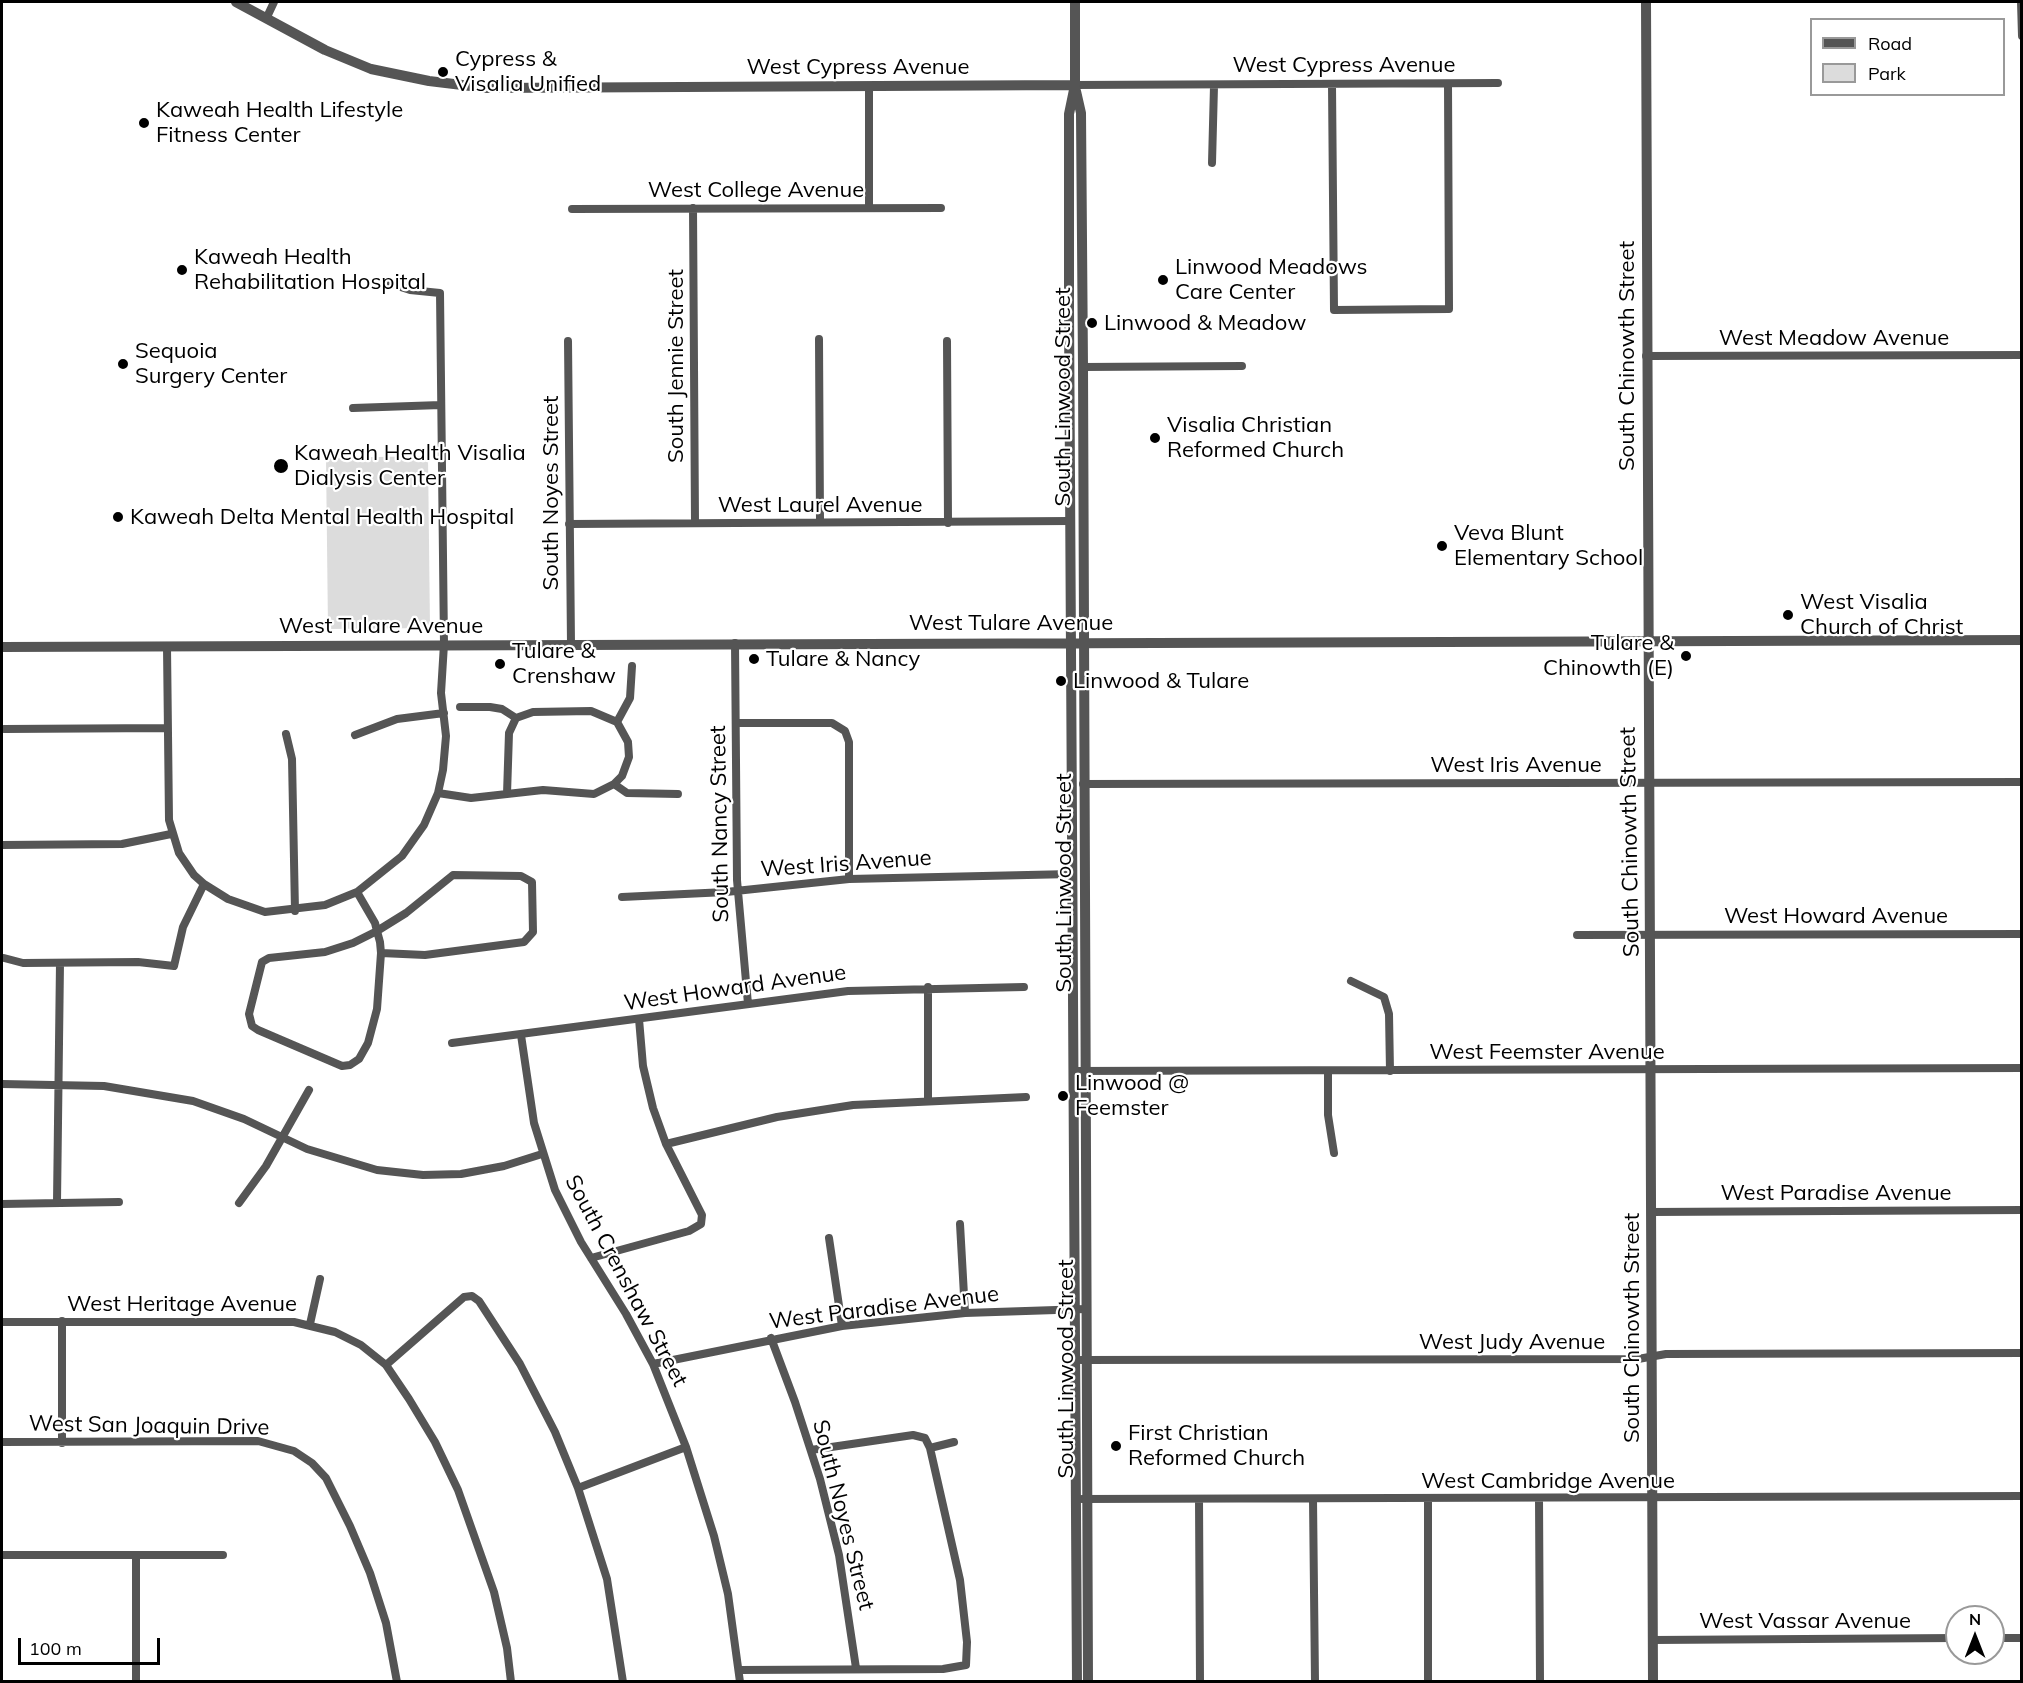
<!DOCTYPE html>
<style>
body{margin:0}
#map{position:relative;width:2023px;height:1683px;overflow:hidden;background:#fff;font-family:Mulish,sans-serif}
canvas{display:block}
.frame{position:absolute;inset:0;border:3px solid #000;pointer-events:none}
.legend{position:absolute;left:1810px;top:18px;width:195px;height:78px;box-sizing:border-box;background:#fff;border:2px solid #999;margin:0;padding:8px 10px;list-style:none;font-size:18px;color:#000}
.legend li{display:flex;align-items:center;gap:12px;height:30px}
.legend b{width:30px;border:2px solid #999}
.north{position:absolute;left:1945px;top:1605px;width:60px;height:60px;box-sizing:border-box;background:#fff;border:2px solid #999;border-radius:50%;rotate:0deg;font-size:16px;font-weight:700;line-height:24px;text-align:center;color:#000}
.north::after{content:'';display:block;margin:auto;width:21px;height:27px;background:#000;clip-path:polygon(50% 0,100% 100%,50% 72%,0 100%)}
.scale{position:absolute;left:18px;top:1638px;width:142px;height:27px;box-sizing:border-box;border:3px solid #000;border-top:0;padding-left:8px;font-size:18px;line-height:21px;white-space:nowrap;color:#000;-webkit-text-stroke:4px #fff;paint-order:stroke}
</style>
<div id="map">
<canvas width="2023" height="1683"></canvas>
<div class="frame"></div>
<ul class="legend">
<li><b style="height:8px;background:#555"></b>Road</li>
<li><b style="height:16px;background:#dcdcdc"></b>Park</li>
</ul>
<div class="north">N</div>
<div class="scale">100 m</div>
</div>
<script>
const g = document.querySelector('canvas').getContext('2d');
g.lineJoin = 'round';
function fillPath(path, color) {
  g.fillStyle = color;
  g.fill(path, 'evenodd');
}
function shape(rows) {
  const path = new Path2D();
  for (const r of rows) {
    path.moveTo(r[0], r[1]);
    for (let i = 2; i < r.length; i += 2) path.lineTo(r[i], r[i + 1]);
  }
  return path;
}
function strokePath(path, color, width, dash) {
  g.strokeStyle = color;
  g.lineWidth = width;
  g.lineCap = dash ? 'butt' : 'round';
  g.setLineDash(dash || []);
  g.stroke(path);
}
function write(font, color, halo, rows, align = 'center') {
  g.font = font + ' Mulish,sans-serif';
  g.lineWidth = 4.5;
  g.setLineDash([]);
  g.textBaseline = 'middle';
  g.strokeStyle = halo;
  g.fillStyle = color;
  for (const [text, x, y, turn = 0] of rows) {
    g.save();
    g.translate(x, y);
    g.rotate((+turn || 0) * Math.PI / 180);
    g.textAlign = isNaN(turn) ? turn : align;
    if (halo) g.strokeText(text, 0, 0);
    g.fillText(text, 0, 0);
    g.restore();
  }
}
const green = shape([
 [428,456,430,628,328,629,326,458]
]);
const minor = shape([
 [2021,2,2022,36],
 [267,17,274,2],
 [1075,85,1498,83],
 [1332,85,1334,310,1449,309,1448,84],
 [869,86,869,207],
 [1212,163,1214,86],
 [693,208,695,523],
 [572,209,941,208],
 [819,339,820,522],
 [568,341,571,644],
 [947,341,948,523],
 [1646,356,2022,355],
 [1083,367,1242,366],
 [353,408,441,405],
 [569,524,1070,521],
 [735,643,737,880,748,1004],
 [460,707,490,707,502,709,516,718,533,712,591,711,617,722],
 [736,723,832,723,845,731,849,742,849,879],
 [4,729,167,728],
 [286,734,292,759,295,911],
 [355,735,397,719,444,713],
 [614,784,622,776,629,757,628,742,617,722,630,698,632,666],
 [1083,784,2022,782],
 [438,793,471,798,543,790,594,794,614,784,627,793,678,794],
 [507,794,509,733,516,718],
 [2,845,122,844,171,834],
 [204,884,228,899,265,912,325,905,357,892,402,856,424,825,438,793,443,770,446,736,441,693,444,644,440,293,410,290,385,282],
 [357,892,375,923,377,931,380,942,381,953,377,1009,368,1043,359,1059,350,1065,342,1066,258,1030,252,1026,249,1014,262,962,269,958,325,952,353,943,377,931,406,913,453,875,521,876,532,882,533,932,524,942,425,955,381,953],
 [622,897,726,892,849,879,1072,874],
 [1577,935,2022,934],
 [4,958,23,963,138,962,174,966,183,927,204,884,194,875,179,853,169,820,167,647],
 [1351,981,1384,997,1389,1014,1390,1071],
 [521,1035,534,1123,555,1190,581,1242,626,1314,653,1364,686,1447,714,1536,728,1594,740,1682],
 [452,1043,848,991,1024,987],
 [1073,1071,2022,1068],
 [1328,1071,1328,1115,1334,1153],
 [2,1084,104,1086,193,1101,244,1119,307,1149,377,1170,423,1175,461,1174,504,1166,542,1154],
 [928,1101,928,987],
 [666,1144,777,1117,853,1105,1026,1097],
 [57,1202,60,963],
 [239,1203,266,1166,309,1090],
 [2,1204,119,1202],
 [1651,1212,2022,1210],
 [960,1224,965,1313],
 [829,1238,842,1326],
 [591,1258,689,1231,701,1224,702,1215,666,1144,653,1108,643,1066,639,1019],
 [62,1321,62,1443],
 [2,1322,294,1322,335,1332,361,1345,386,1365,409,1399,435,1442,458,1490,494,1592,507,1648,511,1682],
 [310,1324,320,1279],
 [771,1338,795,1402,820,1479,839,1555,856,1668],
 [1081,1360,1638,1359,1666,1354,2022,1353],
 [653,1364,842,1326,965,1313,1086,1309],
 [386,1365,464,1297,472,1296,479,1301,520,1364,555,1432,578,1488,607,1579,623,1682],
 [2,1442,258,1441,294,1451,312,1463,326,1478,350,1526,370,1573,386,1623,397,1682],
 [811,1450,913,1435,925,1438,930,1448,954,1442],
 [578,1488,686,1447],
 [1539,1498,1540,1682],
 [1082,1499,2022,1496],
 [1199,1499,1200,1682],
 [1313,1499,1315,1682],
 [1428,1499,1428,1682],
 [2,1555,223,1555],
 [1993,1638,2022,1638],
 [1653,1640,1957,1638],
 [739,1670,943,1669,966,1665,967,1642,960,1580,930,1448],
 [136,1682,136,1555]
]);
const tertiary = shape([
 [236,2,325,50,371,69,429,81,487,88,1075,85],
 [1075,2,1075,85,1069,114,1069,309,1077,1682],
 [1646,2,1653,1682],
 [1076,91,1081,113,1083,367,1088,1682],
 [2,647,2022,640]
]);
const markers = [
 [443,72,6,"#000"],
 [144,123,6,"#000"],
 [182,270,6,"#000"],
 [1163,280,6,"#000"],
 [1092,323,6,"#000"],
 [123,364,6,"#000"],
 [1155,438,6,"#000"],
 [281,466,8,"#000"],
 [118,517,6,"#000"],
 [1442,546,6,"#000"],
 [1788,615,6,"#000"],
 [1686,656,6,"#000"],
 [754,659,6,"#000"],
 [500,664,6,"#000"],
 [1061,681,6,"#000"],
 [1063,1096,6,"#000"],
 [1116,1446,6,"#000"]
];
const poiNames = [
 ["Cypress &",455,59],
 ["Visalia Unified",455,84],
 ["Kaweah Health Lifestyle",156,110],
 ["Fitness Center",156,135],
 ["Kaweah Health",194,257],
 ["Rehabilitation Hospital",194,282],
 ["Linwood Meadows",1175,267],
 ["Care Center",1175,292],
 ["Linwood & Meadow",1104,323],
 ["Sequoia",135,351],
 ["Surgery Center",135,376],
 ["Visalia Christian",1167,425],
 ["Reformed Church",1167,450],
 ["Kaweah Health Visalia",294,453],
 ["Dialysis Center",294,478],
 ["Kaweah Delta Mental Health Hospital",130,517],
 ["Veva Blunt",1454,533],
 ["Elementary School",1454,558],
 ["West Visalia",1800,602],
 ["Church of Christ",1800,627],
 ["Tulare &",1674,643,"right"],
 ["Chinowth (E)",1674,668,"right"],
 ["Tulare &",512,651],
 ["Crenshaw",512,676],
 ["Tulare & Nancy",766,659],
 ["Linwood & Tulare",1073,681],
 ["Linwood @",1075,1083],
 ["Feemster",1075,1108],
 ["First Christian",1128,1433],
 ["Reformed Church",1128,1458]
];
const streetNames = [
 ["West Cypress Avenue",1344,65],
 ["West Cypress Avenue",858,67],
 ["West College Avenue",756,190],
 ["West Meadow Avenue",1834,338],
 ["South Chinowth Street",1627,356,-90],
 ["South Jennie Street",676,366,-90],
 ["South Linwood Street",1063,397,-90],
 ["South Noyes Street",551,493,-90],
 ["West Laurel Avenue",820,505],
 ["West Tulare Avenue",1011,623],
 ["West Tulare Avenue",381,626],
 ["West Iris Avenue",1516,765],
 ["South Nancy Street",720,824,-91],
 ["South Chinowth Street",1630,842,-91],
 ["West Iris Avenue",846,864,-4],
 ["South Linwood Street",1064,883,-90],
 ["West Howard Avenue",1836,916],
 ["West Howard Avenue",735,988,-8],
 ["West Feemster Avenue",1547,1052],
 ["West Paradise Avenue",1836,1193],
 ["South Crenshaw Street",626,1281,62],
 ["West Heritage Avenue",182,1304],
 ["West Paradise Avenue",884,1308,-7],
 ["South Chinowth Street",1632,1328,-90],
 ["West Judy Avenue",1512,1342],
 ["South Linwood Street",1066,1369,-90],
 ["West San Joaquin Drive",149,1426,1],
 ["West Cambridge Avenue",1548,1481],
 ["South Noyes Street",843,1515,76],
 ["West Vassar Avenue",1805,1621]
];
fillPath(green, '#dcdcdc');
strokePath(minor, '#555', 8);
strokePath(tertiary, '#555', 10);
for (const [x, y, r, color] of markers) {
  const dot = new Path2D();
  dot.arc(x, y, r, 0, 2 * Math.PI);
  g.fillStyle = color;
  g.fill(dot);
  strokePath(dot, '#fff', 2);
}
write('22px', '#000', '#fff', poiNames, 'left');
write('22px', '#000', '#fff', streetNames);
</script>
